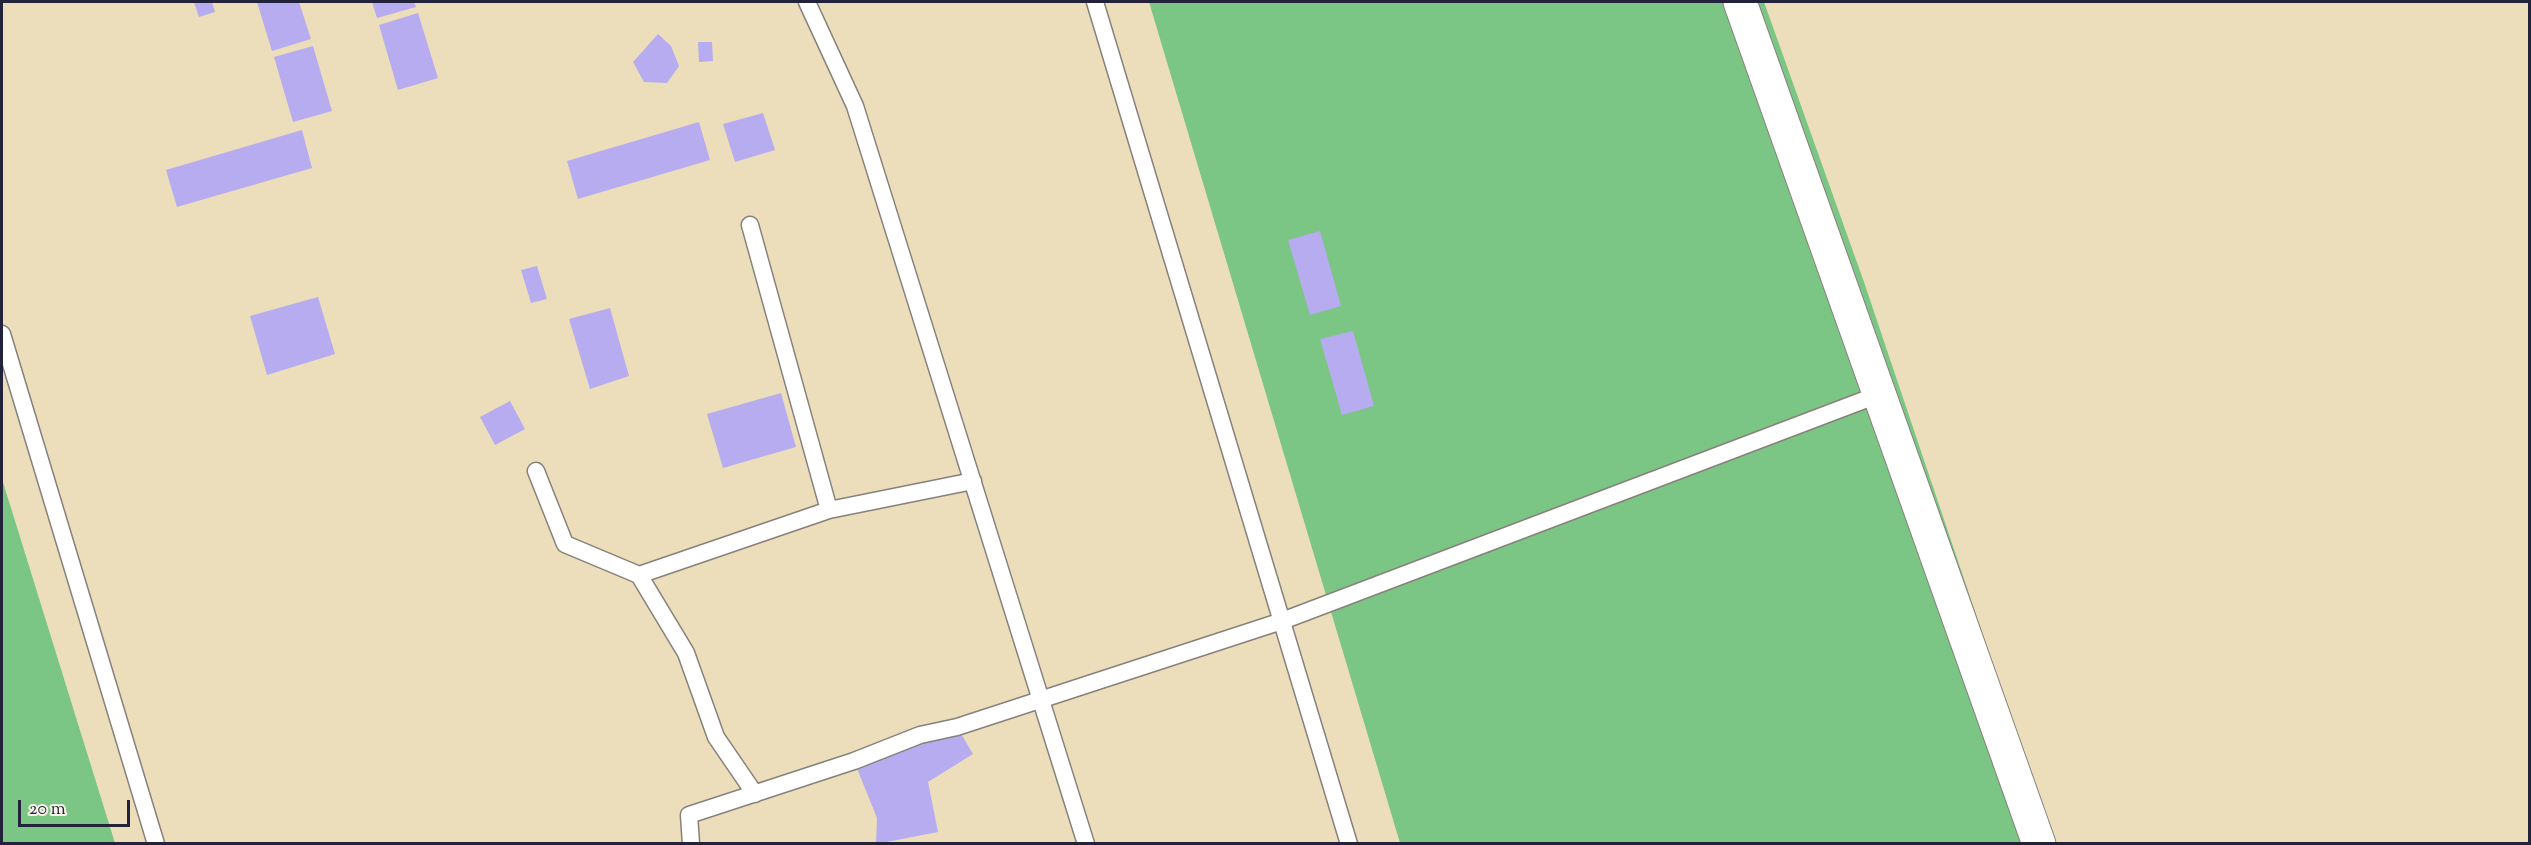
<!DOCTYPE html>
<style>
body{margin:0}
#map{position:relative;width:2531px;height:845px;overflow:hidden;background:#ecdebb;font-family:"Sorts Mill Goudy",serif}
canvas{display:block}
.frame{position:absolute;inset:0;border:3px solid #22223b;pointer-events:none}
.scale{position:absolute;left:18px;top:800px;width:112px;height:27px;box-sizing:border-box;border:3px solid #22223b;border-top:0;padding-left:8px;font-size:18px;line-height:21px;white-space:nowrap;color:#22223b;-webkit-text-stroke:4px #f7f3e8;paint-order:stroke}
</style>
<div id="map">
<canvas width="2531" height="845"></canvas>
<div class="frame"></div>
<div class="scale">20 m</div>
</div>
<script>
const g = document.querySelector('canvas').getContext('2d');
g.lineJoin = 'round';
function fillPath(path, color) {
  g.fillStyle = color;
  g.fill(path, 'evenodd');
}
function shape(rows) {
  const path = new Path2D();
  for (const r of rows) {
    path.moveTo(r[0], r[1]);
    for (let i = 2; i < r.length; i += 2) path.lineTo(r[i], r[i + 1]);
  }
  return path;
}
function strokePath(path, color, width, dash) {
  g.strokeStyle = color;
  g.lineWidth = width;
  g.lineCap = dash ? 'butt' : 'round';
  g.setLineDash(dash || []);
  g.stroke(path);
}
const green = shape([
 [1149,2,1764,2,1865,285,2053,843,1400,843],
 [2,479,115,843,2,843]
]);
const building = shape([
 [194,2,212,2,215,12,199,17],
 [257,2,299,2,311,39,272,51],
 [372,2,414,2,416,7,377,18],
 [418,13,438,78,398,90,379,25],
 [658,34,671,46,679,66,667,83,644,82,633,62],
 [698,42,712,42,713,61,699,62],
 [313,46,332,111,293,122,274,57],
 [763,113,775,150,735,162,723,124],
 [699,122,710,160,578,199,567,161],
 [302,130,312,168,177,207,166,170],
 [1320,231,1341,306,1310,315,1288,240],
 [537,266,547,299,531,303,521,270],
 [318,297,335,354,267,375,250,316],
 [610,308,629,376,590,389,569,319],
 [1353,331,1374,406,1342,415,1320,339],
 [781,393,796,447,723,468,707,414],
 [510,401,525,429,495,445,480,417],
 [957,727,973,754,928,782,938,832,876,844,877,818,854,761]
]);
const lane = shape([
 [807,2,855,106,1086,844],
 [1095,2,1349,844],
 [750,225,829,510],
 [2,334,156,844],
 [536,471,565,544,639,575,829,510,973,481],
 [639,575,686,653,716,737,755,794],
 [691,844,689,815,854,761,920,735,957,727,1282,621,1880,394]
]);
const primary = shape([
 [1740,2,2039,844]
]);
fillPath(green, '#7bc684');
fillPath(building, '#b6acef');
strokePath(lane, '#87807b', 19);
strokePath(primary, '#87807b', 35);
strokePath(lane, '#fff', 16);
strokePath(primary, '#fff', 33);
</script>
